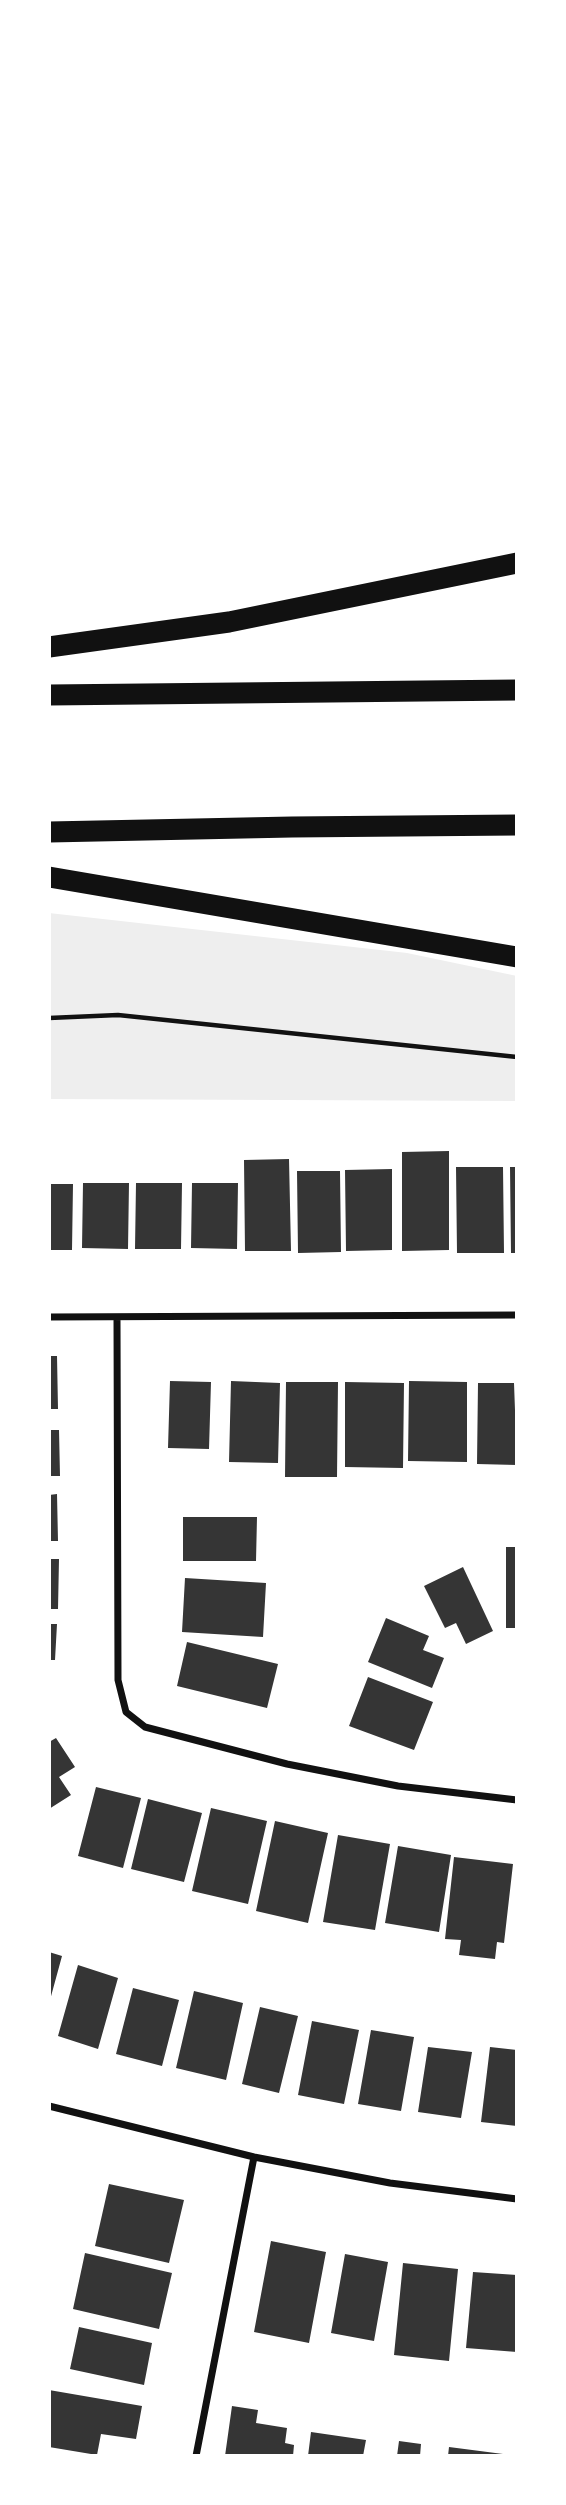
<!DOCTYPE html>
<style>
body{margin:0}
#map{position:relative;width:566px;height:2505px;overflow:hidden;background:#fff;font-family:"PT Serif",serif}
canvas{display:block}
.frame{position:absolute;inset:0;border:51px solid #fff;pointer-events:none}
</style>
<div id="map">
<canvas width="566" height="2505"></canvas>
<div class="frame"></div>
</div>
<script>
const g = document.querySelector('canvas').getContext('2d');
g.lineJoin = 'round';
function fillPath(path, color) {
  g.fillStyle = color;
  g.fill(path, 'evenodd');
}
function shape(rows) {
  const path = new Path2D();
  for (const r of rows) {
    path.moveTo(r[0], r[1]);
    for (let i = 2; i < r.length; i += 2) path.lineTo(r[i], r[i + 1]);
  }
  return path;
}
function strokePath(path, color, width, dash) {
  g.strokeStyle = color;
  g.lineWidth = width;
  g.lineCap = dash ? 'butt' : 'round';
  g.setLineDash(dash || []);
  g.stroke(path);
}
const green = shape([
 [49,913,407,953,517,976,517,1101,49,1099]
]);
const building = shape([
 [449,1151,449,1250,402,1251,402,1152],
 [289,1159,291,1251,245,1251,244,1160],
 [456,1167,503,1167,504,1253,457,1253],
 [510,1167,517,1167,517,1253,511,1253],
 [392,1169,392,1250,346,1251,345,1170],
 [297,1171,340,1171,341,1252,298,1253],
 [83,1183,129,1183,128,1249,82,1248],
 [136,1183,182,1183,181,1249,135,1249],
 [192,1183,238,1183,237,1249,191,1248],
 [49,1184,73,1184,72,1250,49,1250],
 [49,1356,57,1356,58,1409,49,1409],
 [170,1381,211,1382,209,1449,168,1448],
 [231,1381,280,1383,278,1463,229,1462],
 [409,1381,467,1382,467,1462,408,1461],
 [286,1382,338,1382,337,1477,285,1477],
 [345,1382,404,1383,403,1468,345,1467],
 [478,1383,514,1383,517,1465,477,1464],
 [49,1430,59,1430,60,1476,49,1476],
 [57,1494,58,1541,49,1541,49,1495],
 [183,1517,257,1517,256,1561,183,1561],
 [506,1547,517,1547,517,1628,506,1628],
 [49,1559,59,1559,58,1609,49,1609],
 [463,1567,493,1631,466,1644,456,1623,445,1628,424,1586],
 [185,1578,266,1583,263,1637,182,1632],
 [386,1618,429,1636,423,1650,444,1658,432,1688,368,1662],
 [49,1624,57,1624,55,1660,49,1660],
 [187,1642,278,1664,267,1708,177,1686],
 [368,1677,433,1702,414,1750,349,1726],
 [56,1738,75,1767,59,1777,71,1795,49,1809,49,1742],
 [96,1787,141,1798,123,1868,78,1856],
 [148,1799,202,1813,184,1882,131,1869],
 [211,1808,267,1821,248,1904,192,1891],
 [275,1821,328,1833,308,1923,256,1911],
 [338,1835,390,1844,375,1930,323,1922],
 [398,1846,451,1855,439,1932,385,1923],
 [454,1857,513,1864,504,1943,497,1942,495,1959,459,1955,461,1940,445,1939],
 [49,1952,62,1956,50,2000,49,1999],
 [78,1965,118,1978,98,2049,58,2036],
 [133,1988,179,2000,162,2066,116,2054],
 [194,1991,243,2003,226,2080,176,2068],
 [260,2007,298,2016,279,2093,242,2084],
 [312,2021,359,2030,344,2104,298,2095],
 [371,2030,414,2037,401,2111,358,2104],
 [428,2047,472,2052,461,2118,418,2112],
 [490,2047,517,2050,517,2126,481,2122],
 [109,2184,184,2200,169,2263,95,2246],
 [271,2241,326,2252,309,2343,254,2332],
 [85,2253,172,2273,159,2329,73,2309],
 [345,2254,388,2262,374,2341,331,2333],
 [403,2263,458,2269,449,2361,394,2355],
 [473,2272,517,2275,517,2352,466,2348],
 [79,2327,152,2343,144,2385,70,2369],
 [49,2390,142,2406,136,2439,101,2434,97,2455,49,2447],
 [232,2406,258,2410,256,2423,287,2428,285,2443,294,2445,293,2456,225,2456],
 [311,2432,366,2440,363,2456,308,2456],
 [399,2441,421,2444,420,2456,397,2456],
 [449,2447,503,2454,503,2456,448,2456]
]);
const path = shape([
 [49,1018,118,1015,517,1057]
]);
const minor = shape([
 [49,1317,517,1315],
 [117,1318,118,1680,126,1712,145,1727,287,1764,398,1786,517,1800],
 [49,2106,254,2157,390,2183,517,2199],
 [196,2456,254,2157]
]);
const motorway = shape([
 [49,647,229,622,517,563],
 [49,695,517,690],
 [49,832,292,827,517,825],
 [49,877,517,957]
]);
fillPath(green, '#eee');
fillPath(building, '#353535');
strokePath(path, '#111', 4.5);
strokePath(minor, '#111', 7);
strokePath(motorway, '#111', 21);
</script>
